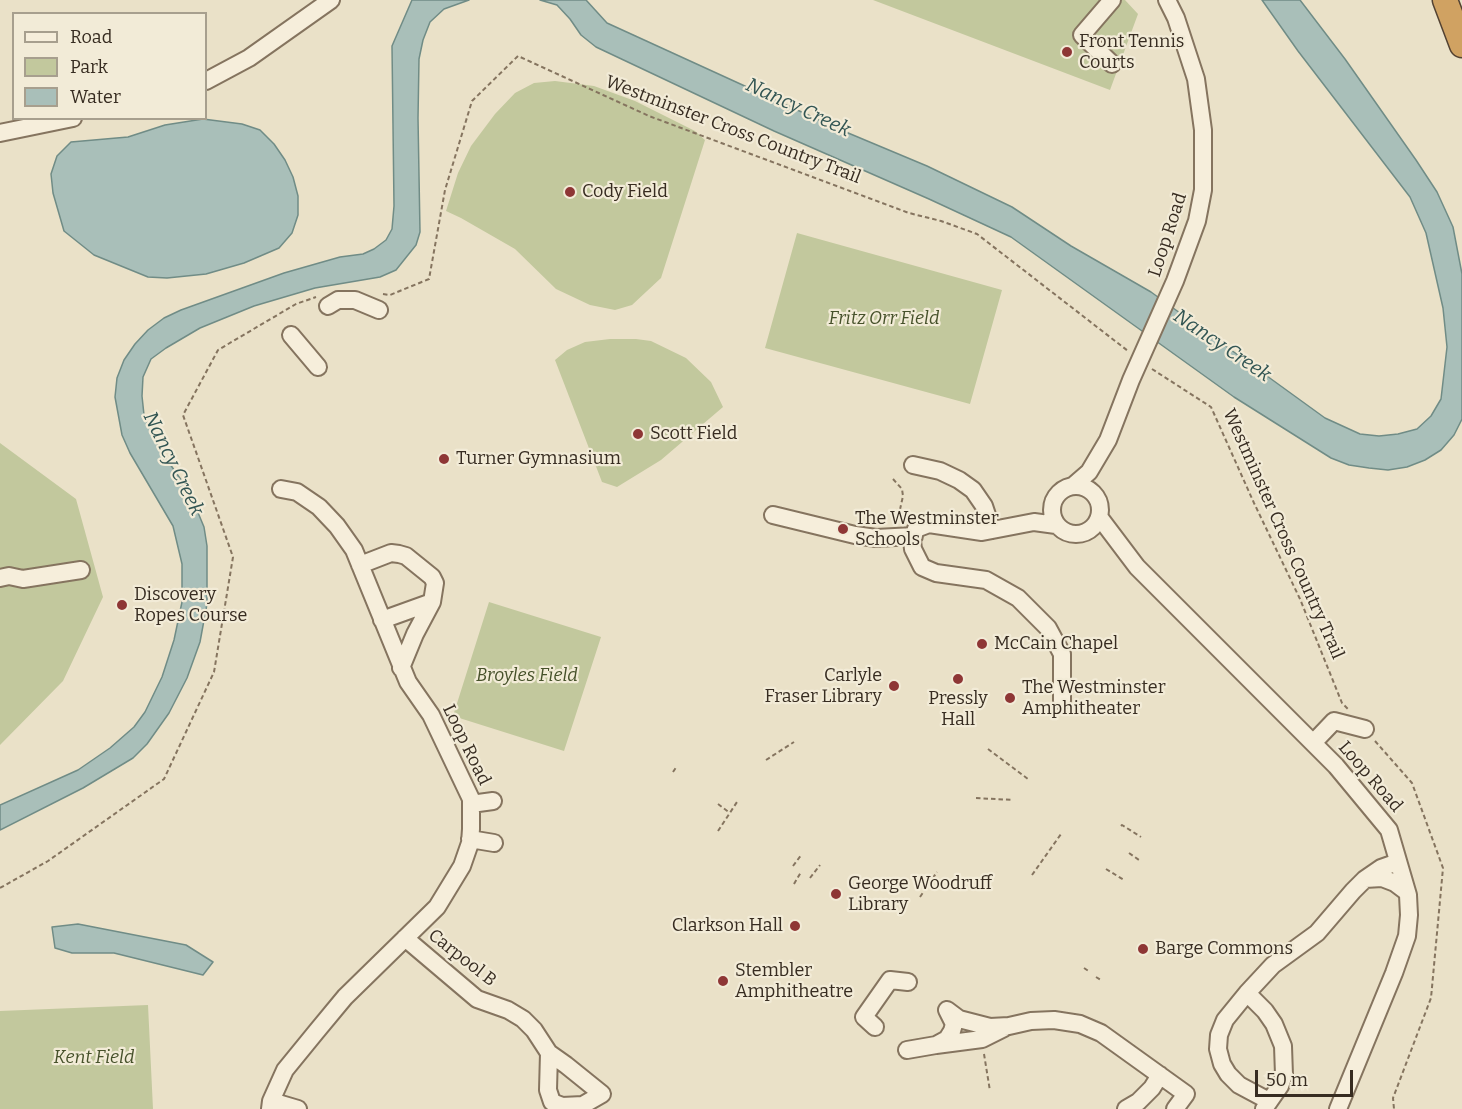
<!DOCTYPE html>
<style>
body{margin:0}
#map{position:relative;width:1462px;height:1109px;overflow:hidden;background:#eae1c8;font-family:Bitter,serif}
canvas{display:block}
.legend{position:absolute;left:12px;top:12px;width:195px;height:108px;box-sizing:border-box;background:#f2ebd7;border:2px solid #a79f8e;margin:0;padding:8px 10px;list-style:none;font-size:18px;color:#372c21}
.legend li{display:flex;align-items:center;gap:12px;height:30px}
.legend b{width:30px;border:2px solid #a79f8e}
.scale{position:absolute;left:1255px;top:1070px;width:98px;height:27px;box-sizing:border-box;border:3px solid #372c21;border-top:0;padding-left:8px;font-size:18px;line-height:21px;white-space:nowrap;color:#372c21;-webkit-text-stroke:4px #f2ebd7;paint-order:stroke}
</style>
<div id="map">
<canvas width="1462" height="1109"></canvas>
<ul class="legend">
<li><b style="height:8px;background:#f6eedb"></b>Road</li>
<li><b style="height:16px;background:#c2c89d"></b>Park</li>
<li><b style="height:16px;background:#a9bfb9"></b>Water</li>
</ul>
<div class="scale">50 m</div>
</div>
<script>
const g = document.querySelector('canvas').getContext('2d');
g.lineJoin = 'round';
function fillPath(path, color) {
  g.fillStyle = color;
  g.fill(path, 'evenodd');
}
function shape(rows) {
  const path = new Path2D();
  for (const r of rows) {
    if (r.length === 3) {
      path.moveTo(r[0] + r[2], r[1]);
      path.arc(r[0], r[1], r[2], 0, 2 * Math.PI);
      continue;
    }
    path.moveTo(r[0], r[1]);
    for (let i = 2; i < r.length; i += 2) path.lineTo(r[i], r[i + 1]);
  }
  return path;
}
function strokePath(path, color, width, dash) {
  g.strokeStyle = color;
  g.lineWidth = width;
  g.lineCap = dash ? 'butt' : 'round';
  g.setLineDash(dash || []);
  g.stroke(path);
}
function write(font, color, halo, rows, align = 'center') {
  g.font = font + ' Bitter,serif';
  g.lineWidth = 4.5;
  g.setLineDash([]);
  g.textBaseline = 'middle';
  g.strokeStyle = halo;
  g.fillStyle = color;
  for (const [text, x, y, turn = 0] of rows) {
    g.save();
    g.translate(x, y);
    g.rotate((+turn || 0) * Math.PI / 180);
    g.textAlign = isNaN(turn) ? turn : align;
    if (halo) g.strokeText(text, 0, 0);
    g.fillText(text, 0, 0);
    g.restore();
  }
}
const green = shape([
 [873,0,1125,0,1138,14,1110,90],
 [555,81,594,86,635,101,695,131,705,140,661,278,632,305,615,310,590,305,556,289,515,249,461,218,446,211,458,173,471,146,495,114,515,93,534,83],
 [797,233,1002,290,970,404,765,348],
 [610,339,636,339,651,341,686,358,711,382,723,407,661,460,617,487,602,482,555,360,567,350,585,342],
 [0,443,76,499,103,597,63,681,0,745],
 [489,602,601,637,564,751,453,716],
 [148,1005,153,1109,0,1109,0,1011]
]);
const water = shape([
 [412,0,469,0,444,9,430,22,423,40,419,59,418,118,420,232,416,245,396,270,380,277,315,288,254,306,200,328,166,348,151,359,143,377,142,396,144,415,160,450,189,491,204,527,207,546,207,604,200,642,187,678,169,713,147,744,133,758,83,788,0,830,0,805,78,770,110,748,134,727,145,712,162,677,174,640,182,602,182,564,173,526,130,453,122,435,115,397,117,378,124,360,135,344,148,330,164,318,181,310,284,273,340,257,363,254,374,249,386,240,392,229,394,206,392,46,412,0],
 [540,0,586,0,607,23,841,130,927,166,1012,207,1071,246,1151,292,1325,418,1360,434,1379,436,1398,434,1417,429,1431,416,1441,399,1447,347,1443,308,1426,233,1410,197,1298,51,1262,0,1300,0,1345,59,1416,160,1437,192,1453,227,1462,274,1462,419,1454,435,1441,450,1425,460,1407,467,1388,470,1369,468,1349,465,1331,458,1234,397,1011,237,929,199,774,131,596,47,581,35,570,19,557,5,540,0],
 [203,119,242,124,260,130,274,144,285,160,293,177,298,196,298,215,292,233,279,248,244,263,206,274,167,278,148,277,94,255,64,231,53,193,51,174,57,156,71,142,128,137,165,125,203,119],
 [78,924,186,945,213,962,203,975,114,953,72,953,55,948,52,927,78,924]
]);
const path = shape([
 [383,294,390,295,429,279,445,190,472,101,518,56,649,116,909,213,941,221,977,234,1128,351],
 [1152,369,1211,407,1254,503,1300,599,1342,703,1348,709],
 [893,479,902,489,903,496,899,514],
 [1375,741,1412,783,1443,868,1431,998,1393,1098,1394,1109],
 [988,749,1028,779],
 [766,760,794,742],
 [673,772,677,766],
 [976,798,1013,800],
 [718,804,730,813],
 [1121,826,1122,825,1141,837],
 [718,831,737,802],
 [1129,853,1139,860],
 [793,866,802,854],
 [1106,869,1124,880],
 [1032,875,1061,834],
 [810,878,820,865],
 [794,884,801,872],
 [0,888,48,861,164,779,214,672,233,557,183,415,218,350,296,304,316,297],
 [920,897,937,872],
 [1084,968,1090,972],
 [1096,977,1101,980],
 [984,1054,990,1091]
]);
const minor = shape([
 [1112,0,1082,35,1112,64],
 [206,81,249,58,331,0],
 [0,133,73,118],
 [328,306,338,300,355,300,379,310],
 [291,335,318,367],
 [913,465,940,471,959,480,973,490,984,506,992,530],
 [1074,485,1089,472,1108,440,1131,380,1175,281,1197,221,1203,190,1203,130,1196,79,1176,18,1167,0],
 [1076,510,24],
 [773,515,855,535,876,538,914,536],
 [1100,518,1137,567,1336,766,1389,830,1408,895,1409,915,1407,936,1394,973,1338,1109],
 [1056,525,1034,522,982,532,929,524,916,529,912,540,913,549,922,567,936,573,986,580,1018,598,1048,628,1062,654,1062,701],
 [360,565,391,553,399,554,406,556,432,577,435,583,432,602,415,634,401,668],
 [0,578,9,576,23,579,81,570],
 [382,620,432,602],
 [1313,743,1334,721,1365,729],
 [471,804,493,801],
 [470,839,494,843],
 [1365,879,1382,878,1395,883,1407,892],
 [405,938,477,999,508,1010,523,1019,534,1030,549,1053],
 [1247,993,1273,965,1317,933,1353,891,1365,879,1381,868,1398,862],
 [947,1010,959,1019,990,1027,1009,1026,1031,1021,1054,1020,1080,1024,1101,1033,1186,1094,1175,1109],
 [875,1027,864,1017,890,980,908,982],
 [936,1045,982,1039,1004,1028],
 [907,1050,936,1045,947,1039,952,1031,954,1024,947,1010],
 [549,1053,566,1065,602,1094,583,1105,562,1106,552,1102,548,1090,549,1053],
 [271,1101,298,1109],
 [270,1109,271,1101,285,1070,316,1032,345,997,437,907,462,866,470,843,471,829,471,799,431,715,408,682,354,550,337,526,319,507,297,492,281,489],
 [1126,1109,1138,1102,1152,1088,1160,1075],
 [1264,1109,1280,1086,1284,1075,1283,1046,1274,1024,1265,1011,1247,993,1225,1020,1219,1035,1218,1049,1222,1064,1228,1074,1239,1085,1269,1101]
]);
const highway = shape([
 [1445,0,1462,45]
]);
const markers = [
 [1067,52,6,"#8e3635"],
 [570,192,6,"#8e3635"],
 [638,434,6,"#8e3635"],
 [444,459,6,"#8e3635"],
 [843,529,6,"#8e3635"],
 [122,605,6,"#8e3635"],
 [982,644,6,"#8e3635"],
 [958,679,6,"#8e3635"],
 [894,686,6,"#8e3635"],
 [1010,698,6,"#8e3635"],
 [836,894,6,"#8e3635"],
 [795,926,6,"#8e3635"],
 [1143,949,6,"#8e3635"],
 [723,981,6,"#8e3635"]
];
const poiNames = [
 ["Front Tennis",1079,42],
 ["Courts",1079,63],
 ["Cody Field",582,192],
 ["Scott Field",650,434],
 ["Turner Gymnasium",456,459],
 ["The Westminster",855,519],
 ["Schools",855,540],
 ["Discovery",134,595],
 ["Ropes Course",134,616],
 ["McCain Chapel",994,644],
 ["Carlyle",882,676,"right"],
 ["Fraser Library",882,697,"right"],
 ["The Westminster",1022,688],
 ["Amphitheater",1022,709],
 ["Pressly",958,699,"center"],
 ["Hall",958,720,"center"],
 ["George Woodruff",848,884],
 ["Library",848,905],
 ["Clarkson Hall",783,926,"right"],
 ["Barge Commons",1155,949],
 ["Stembler",735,971],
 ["Amphitheatre",735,992]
];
const streetNames = [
 ["Westminster Cross Country Trail",733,130,21],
 ["Loop Road",1168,235,-72],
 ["Westminster Cross Country Trail",1283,534,66],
 ["Loop Road",466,745,64],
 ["Loop Road",1370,777,49],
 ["Carpool B",462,958,38]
];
const parkNames = [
 ["Fritz Orr Field",884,319],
 ["Broyles Field",527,676],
 ["Kent Field",94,1058]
];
const waterNames = [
 ["Nancy Creek",798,108,25],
 ["Nancy Creek",1222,346,34],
 ["Nancy Creek",173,464,64]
];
fillPath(green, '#c2c89d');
fillPath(water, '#a9bfb9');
strokePath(water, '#708c86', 1.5);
strokePath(minor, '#85745f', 20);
strokePath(highway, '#534232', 27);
strokePath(path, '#85745f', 2, [4.5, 3]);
strokePath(minor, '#f6eedb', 16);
strokePath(highway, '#d0a262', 24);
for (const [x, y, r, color] of markers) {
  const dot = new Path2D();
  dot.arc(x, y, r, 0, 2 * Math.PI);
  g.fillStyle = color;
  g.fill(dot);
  strokePath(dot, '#f2ebd7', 2);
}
write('18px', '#372c21', '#f2ebd7', poiNames, 'left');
write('18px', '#372c21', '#f2ebd7', streetNames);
write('italic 18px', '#46512a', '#f2ebd7', parkNames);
write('italic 20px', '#325553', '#f2ebd7', waterNames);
</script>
